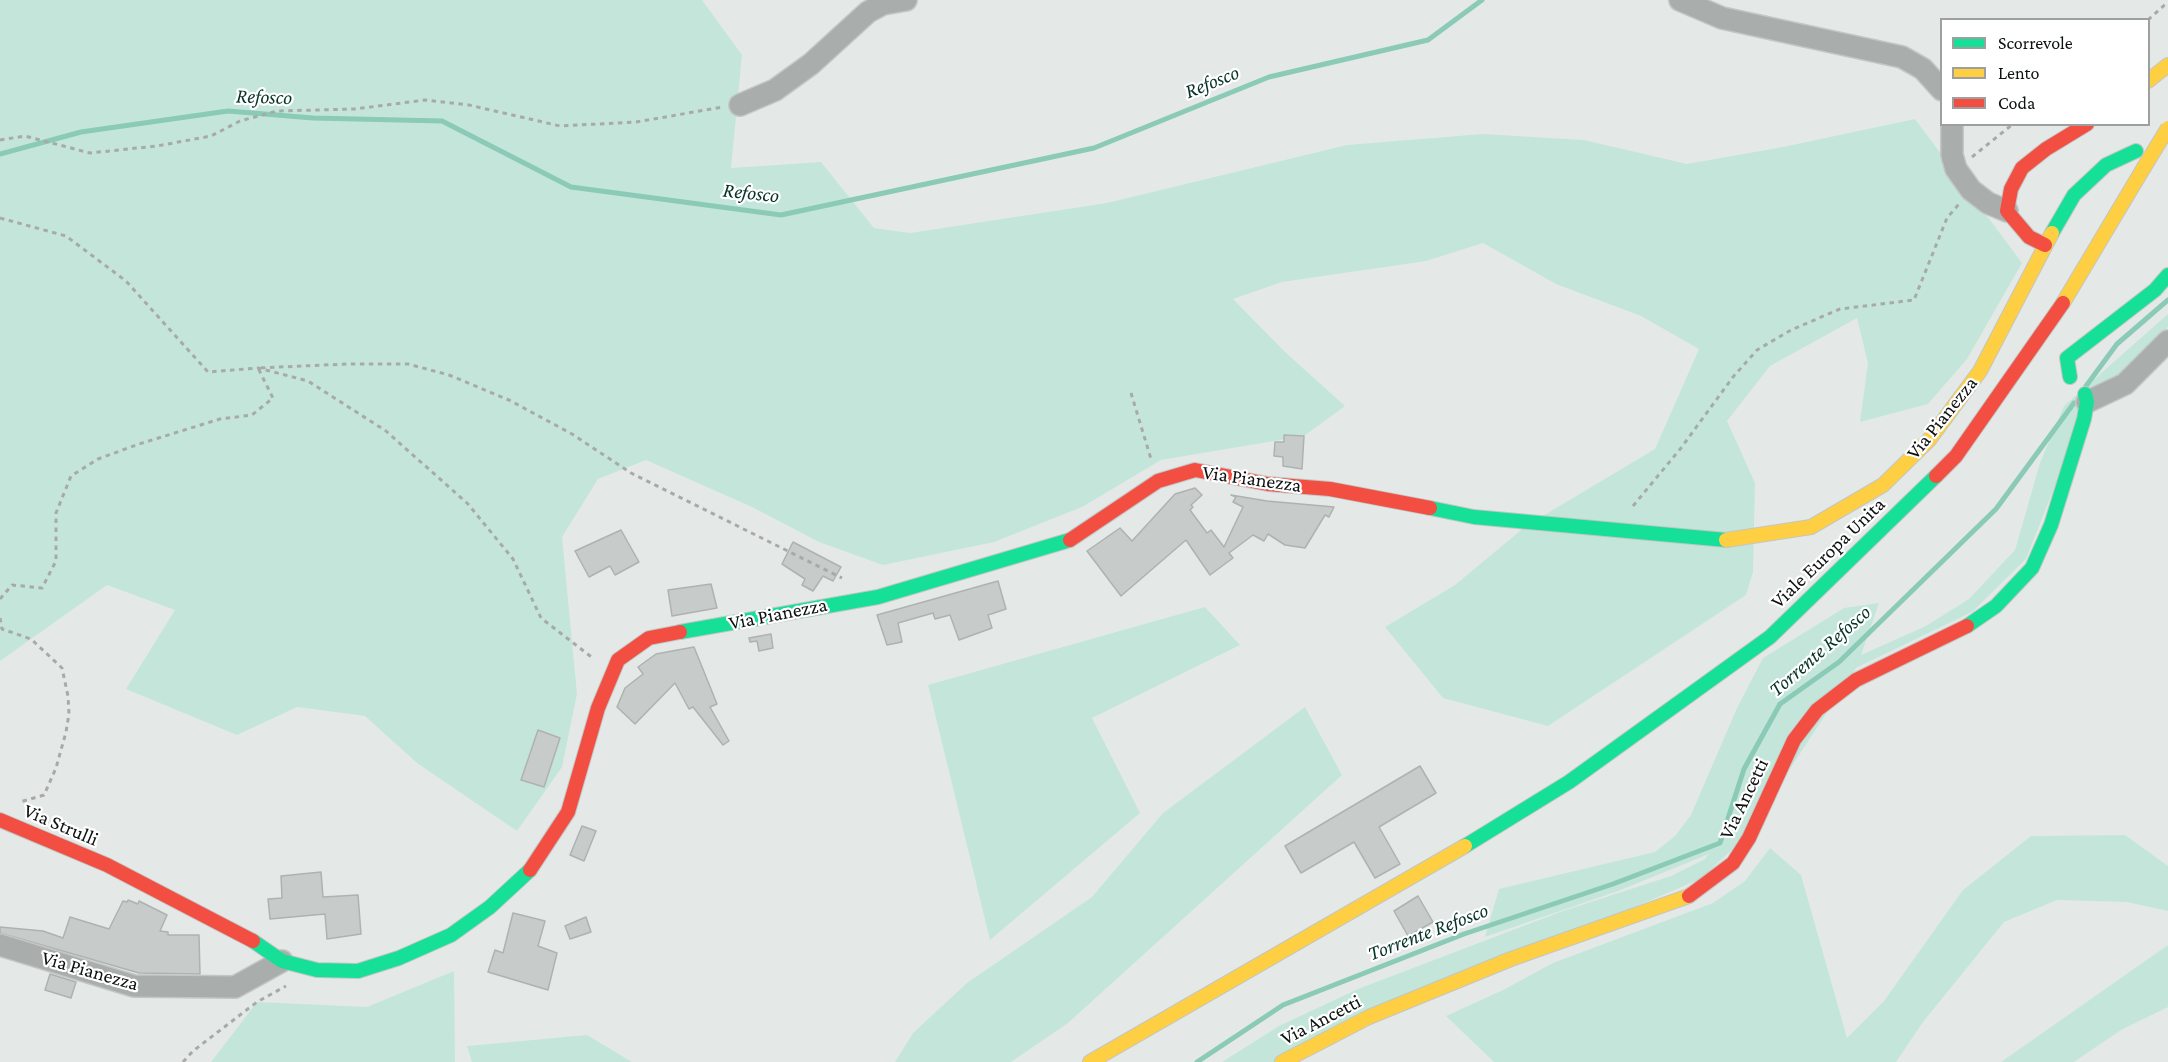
<!DOCTYPE html>
<style>
body{margin:0}
#map{position:relative;width:2168px;height:1062px;overflow:hidden;background:#e4e9e7;font-family:"Crimson Pro",serif}
canvas{display:block}
.legend{position:absolute;left:1940px;top:18px;width:210px;height:108px;box-sizing:border-box;background:#fff;border:2px solid #9ea09f;margin:0;padding:8px 10px;list-style:none;font-size:18px;color:#0d1110}
.legend li{display:flex;align-items:center;gap:12px;height:30px}
.legend b{width:30px;border:2px solid #9ea09f}
</style>
<div id="map">
<canvas width="2168" height="1062"></canvas>
<ul class="legend">
<li><b style="height:8px;background:#16e098"></b>Scorrevole</li>
<li><b style="height:8px;background:#ffcf43"></b>Lento</li>
<li><b style="height:8px;background:#f24e42"></b>Coda</li>
</ul>
</div>
<script>
const g = document.querySelector('canvas').getContext('2d');
g.lineJoin = 'round';
function fillPath(path, color) {
  g.fillStyle = color;
  g.fill(path, 'evenodd');
}
function shape(rows) {
  const path = new Path2D();
  for (const r of rows) {
    path.moveTo(r[0], r[1]);
    for (let i = 2; i < r.length; i += 2) path.lineTo(r[i], r[i + 1]);
  }
  return path;
}
function strokePath(path, color, width, dash) {
  g.strokeStyle = color;
  g.lineWidth = width;
  g.lineCap = dash ? 'butt' : 'round';
  g.setLineDash(dash || []);
  g.stroke(path);
}
function write(font, color, halo, rows, align = 'center') {
  g.font = font + ' "Crimson Pro",serif';
  g.lineWidth = 4.5;
  g.setLineDash([]);
  g.textBaseline = 'middle';
  g.strokeStyle = halo;
  g.fillStyle = color;
  for (const [text, x, y, turn = 0] of rows) {
    g.save();
    g.translate(x, y);
    g.rotate((+turn || 0) * Math.PI / 180);
    g.textAlign = isNaN(turn) ? turn : align;
    if (halo) g.strokeText(text, 0, 0);
    g.fillText(text, 0, 0);
    g.restore();
  }
}
const green = shape([
 [0,0,702,0,742,55,731,168,821,162,874,228,910,233,1107,203,1347,145,1483,134,1584,140,1687,164,1783,147,1915,119,2022,263,1967,359,1928,404,1860,422,1868,363,1857,318,1770,366,1727,421,1755,483,1753,572,1746,595,1548,726,1443,698,1385,627,1455,585,1526,526,1655,449,1699,349,1641,316,1556,284,1483,243,1426,261,1282,282,1233,299,1284,351,1345,406,1304,436,1161,460,1082,507,994,542,883,565,819,542,752,507,646,460,598,479,562,537,577,694,562,767,517,831,417,763,365,716,297,707,237,735,126,689,175,610,107,585,0,661],
 [2168,314,2168,327,2117,379,2091,395,2026,559,1972,612,1856,668,1744,839,1700,879,1275,1062,1222,1062,1279,1026,1358,989,1560,912,1671,876,1705,859,1709,854,1618,891,1485,937,1499,889,1655,852,1675,836,1691,815,1737,708,1763,658,1844,608,1879,603,1861,655,1926,626,1969,599,2015,550,2040,463,2064,406],
 [1205,607,1240,645,1092,718,1140,813,990,940,928,685],
 [1305,707,1342,775,1068,1023,1011,1062,895,1062,913,1033,967,983,1092,897,1163,813],
 [2125,835,2168,866,2168,911,2127,902,2057,900,2004,922,1923,1022,1896,1062,1494,1062,1446,1016,1503,990,1553,963,1713,903,1745,881,1770,848,1801,875,1847,1038,1884,1001,1963,890,2031,836],
 [2168,945,2168,1007,2121,1030,2074,1062,2001,1062],
 [454,971,455,1062,211,1062,257,1002,367,1007],
 [587,1035,632,1062,472,1062,467,1046]
]);
const stream = shape([
 [0,154,81,132,228,111,313,118,442,121,571,187,781,215,1094,148,1269,77,1428,40,1482,0],
 [2086,386,2117,344,2168,300],
 [1197,1062,1283,1005,1464,934,1613,884,1720,843,1744,769,1780,704,1839,662,1996,509,2074,403]
]);
const building = shape([
 [1284,435,1304,436,1302,469,1283,466,1283,457,1274,456,1275,442,1284,442,1284,435],
 [1195,488,1202,495,1191,505,1193,507,1190,510,1207,533,1211,530,1224,547,1243,507,1233,502,1236,497,1231,495,1267,501,1334,507,1329,517,1325,515,1305,548,1285,545,1268,534,1264,541,1253,535,1229,553,1233,558,1210,575,1186,540,1121,596,1087,551,1120,528,1132,541,1175,494,1195,488],
 [621,530,639,562,615,575,610,566,589,577,575,551,621,530],
 [793,542,841,567,833,581,823,576,813,591,802,585,805,579,782,564,793,542],
 [998,581,1006,609,988,615,992,628,959,640,950,615,935,619,933,613,898,623,902,642,887,645,877,615,998,581],
 [711,584,717,608,672,616,668,590,711,584],
 [771,634,773,648,759,651,757,641,750,642,749,638,771,634],
 [694,647,717,704,710,707,729,741,723,745,693,707,689,709,675,683,635,724,617,707,625,688,643,674,638,667,656,654,694,647],
 [538,730,560,738,544,787,521,780,538,730],
 [1420,766,1436,793,1379,827,1400,864,1375,878,1354,842,1301,873,1285,846,1420,766],
 [582,826,596,831,584,861,570,855,582,826],
 [321,872,323,897,358,895,361,934,327,939,325,914,270,919,268,899,282,898,281,876,321,872],
 [1418,896,1433,922,1408,936,1394,911,1418,896],
 [128,900,138,904,139,901,167,915,160,931,168,932,168,935,199,935,200,974,139,973,0,933,0,927,43,931,63,938,70,917,109,929,123,901,127,902,128,900],
 [513,913,545,921,538,946,557,953,548,990,488,972,495,950,503,953,513,913],
 [586,917,591,932,570,939,565,926,586,917],
 [50,974,76,982,71,998,45,990,50,974]
]);
const path = shape([
 [2148,20,2168,2],
 [0,140,25,136,90,153,157,146,211,136,240,121,277,111,355,109,425,100,469,105,560,126,636,122,723,107],
 [1972,157,2013,124],
 [0,218,66,236,126,281,208,372,258,368,308,381,386,431,468,504,513,559,541,618,594,659],
 [1131,393,1151,459],
 [1633,506,1681,448,1733,377,1757,350,1791,330,1840,309,1914,300,1947,218,1959,204],
 [0,599,12,585,42,588,56,561,56,513,71,476,98,459,139,444,220,419,252,415,273,398,258,368,348,364,408,364,449,375,509,400,572,434,631,473,842,578],
 [0,618,2,629,31,639,62,668,68,696,69,714,66,732,56,768,44,795,20,802],
 [183,1062,193,1051,257,1002,286,986]
]);
const street = shape([
 [1680,0,1722,18,1902,57,1923,69,1942,90],
 [740,105,775,90,811,64,868,12,883,4,906,0],
 [1952,124,1952,155,1956,169,1971,190,1988,203,2007,211],
 [2087,402,2125,384,2168,341],
 [0,945,134,986,235,987,282,961]
]);
const fast = shape([
 [2052,233,2074,195,2106,165,2136,151],
 [2070,377,2067,358,2155,290,2168,275],
 [1430,508,1474,517,1726,540],
 [1967,626,1996,606,2032,568,2051,525,2084,419,2087,402,2085,394],
 [680,632,878,597,1070,540],
 [1465,846,1569,782,1770,637,1936,476],
 [253,941,282,961,317,970,358,971,399,958,451,935,490,907,530,870]
]);
const slow = shape([
 [2148,81,2168,65],
 [2063,303,2143,169],
 [1726,540,1811,527,1883,485,1929,440,1980,371,2052,233],
 [1090,1062,1465,846],
 [1282,1062,1369,1017,1511,959,1689,896]
]);
const jam = shape([
 [2045,245,2029,237,2007,211,2011,189,2022,168,2046,149,2087,124],
 [1936,476,1956,456,2063,303],
 [1070,540,1158,481,1195,470,1268,484,1330,489,1430,508],
 [0,820,107,865,253,941],
 [530,870,568,812,598,708,618,660,649,638,680,632],
 [1689,896,1733,863,1749,838,1794,740,1817,710,1856,680,1967,626]
]);
const slowBridge = shape([
 [2143,169,2168,128]
]);
const streetNames = [
 ["Via Pianezza",1942,418,-51],
 ["Via Pianezza",1252,479,8],
 ["Viale Europa Unita",1828,553,-44],
 ["Via Pianezza",778,614,-11],
 ["Via Ancetti",1744,799,-64],
 ["Via Strulli",61,825,23],
 ["Via Pianezza",90,971,16],
 ["Via Ancetti",1321,1020,-27]
];
const waterNames = [
 ["Refosco",1212,82,-22],
 ["Refosco",264,97,2],
 ["Refosco",751,193,6],
 ["Torrente Refosco",1820,651,-41],
 ["Torrente Refosco",1428,932,-21]
];
fillPath(green, '#c4e6da');
strokePath(stream, '#8acab7', 5);
fillPath(building, '#c7cbca');
strokePath(building, '#aeb2b1', 1.5);
strokePath(street, '#c2c6c5', 24);
strokePath(fast, '#c2c6c5', 16);
strokePath(slow, '#c2c6c5', 16);
strokePath(jam, '#c2c6c5', 16);
strokePath(path, '#a8aaaa', 3, [4.5, 4.5]);
strokePath(street, '#a9adab', 21);
strokePath(fast, '#16e098', 14);
strokePath(slow, '#ffcf43', 14);
strokePath(jam, '#f24e42', 14);
strokePath(slowBridge, '#c2c6c5', 16, []);
strokePath(slowBridge, '#ffcf43', 14);
write('20px', '#0d1110', '#fff', streetNames);
write('italic 21px', '#073328', '#fff', waterNames);
</script>
